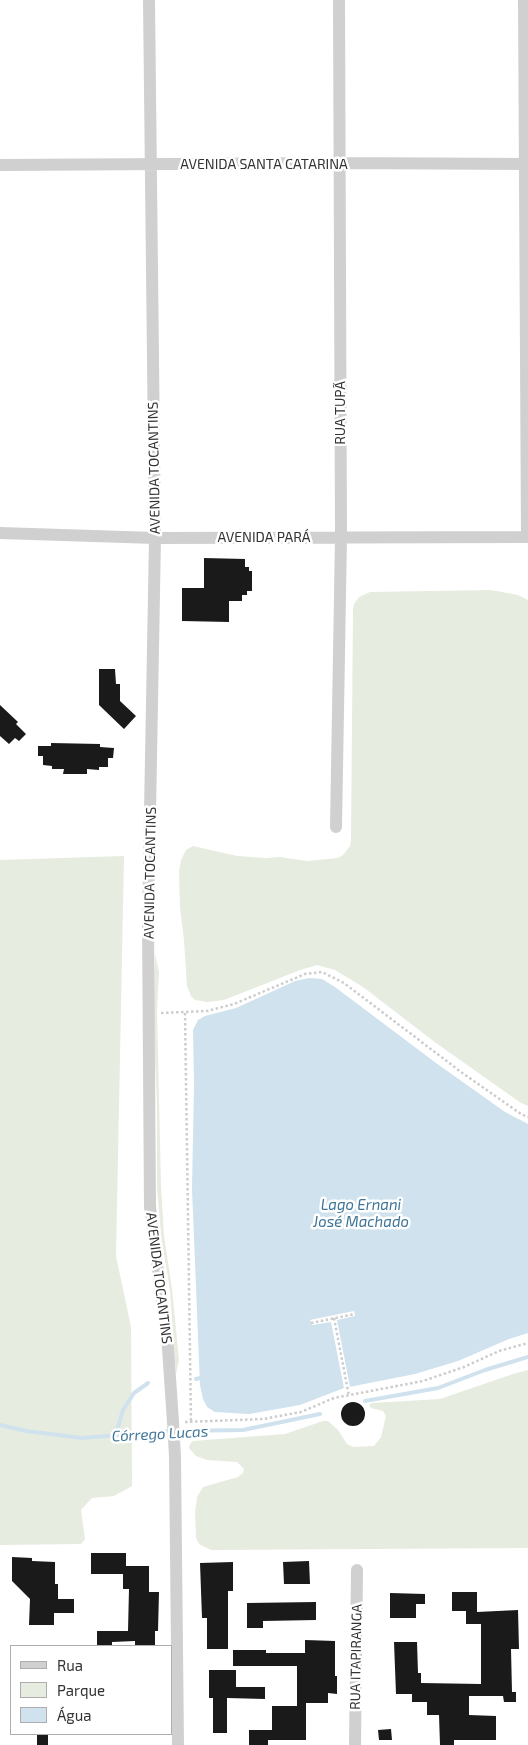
<!DOCTYPE html>
<meta charset="utf-8">
<style>
body{margin:0}
#map{position:relative;width:528px;height:1745px;overflow:hidden;background:#fff;font-family:"Exo 2",sans-serif}
canvas{display:block}
.legend{position:absolute;left:10px;top:1645px;width:162px;height:90px;box-sizing:border-box;background:#fff;border:1px solid #adadad;margin:0;padding:6px 9px;list-style:none;font-size:15px;color:#333}
.legend li{display:flex;align-items:center;gap:10px;height:25px}
.legend b{width:25px;border:1px solid #adadad}
</style>
<div id="map">
<canvas width="528" height="1745"></canvas>
<ul class="legend">
<li><b style="height:6px;background:#d0d0d0"></b>Rua</li>
<li><b style="height:14px;background:#e6ecdf"></b>Parque</li>
<li><b style="height:14px;background:#cfe2ee"></b>Água</li>
</ul>
</div>
<script>
const g = document.querySelector('canvas').getContext('2d');
g.lineJoin = 'round';
function fillPath(path, color) {
  g.fillStyle = color;
  g.fill(path, 'evenodd');
}
function shape(rows) {
  const path = new Path2D();
  for (const r of rows) {
    if (r.length === 3) {
      path.moveTo(r[0] + r[2], r[1]);
      path.arc(r[0], r[1], r[2], 0, 2 * Math.PI);
      continue;
    }
    path.moveTo(r[0], r[1]);
    for (let i = 2; i < r.length; i += 2) path.lineTo(r[i], r[i + 1]);
  }
  return path;
}
function strokePath(path, color, width, dash) {
  g.strokeStyle = color;
  g.lineWidth = width;
  g.lineCap = dash ? 'butt' : 'round';
  g.setLineDash(dash || []);
  g.stroke(path);
}
function write(font, color, halo, rows, align = 'center') {
  g.font = font + ' "Exo 2",sans-serif';
  g.lineWidth = 5;
  g.setLineDash([]);
  g.textBaseline = 'middle';
  g.strokeStyle = halo;
  g.fillStyle = color;
  for (const [text, x, y, turn = 0] of rows) {
    g.save();
    g.translate(x, y);
    g.rotate((+turn || 0) * Math.PI / 180);
    g.textAlign = isNaN(turn) ? turn : align;
    if (halo) g.strokeText(text, 0, 0);
    g.fillText(text, 0, 0);
    g.restore();
  }
}
const green = shape([
 [491,590,518,595,528,600,528,1106,521,1103,436,1043,363,987,335,970,317,965,300,970,224,1000,207,1002,195,1000,191,996,187,986,184,940,180,908,179,872,181,860,186,850,193,846,237,856,266,858,280,857,307,861,338,858,343,855,350,846,351,841,353,609,354,604,359,597,370,592],
 [124,856,116,1256,131,1327,132,1486,114,1496,92,1498,81,1510,85,1539,81,1544,0,1545,0,860],
 [155,954,159,972,157,1011,161,1186,164,1236,172,1289,179,1360,176,1374,170,1290,161,1236,157,1187,157,1105,153,1010],
 [528,1370,528,1548,211,1550,199,1544,196,1538,195,1513,197,1497,203,1487,238,1477,243,1473,244,1469,237,1462,207,1460,196,1456,189,1448,190,1444,193,1441,285,1434,323,1421,328,1421,338,1430,347,1444,353,1447,374,1446,381,1437,386,1416,383,1411,371,1408,369,1405,372,1403,440,1399,513,1374]
]);
const water = shape([
 [309,978,322,979,335,987,436,1063,505,1112,528,1124,528,1333,509,1339,458,1361,415,1374,344,1388,300,1405,249,1414,215,1412,207,1407,203,1399,200,1385,192,1189,194,1084,193,1030,198,1020,205,1016,236,1008,295,981]
]);
const pier = shape([
 [354,1311,355,1316,337,1320,350,1387,344,1388,331,1322,312,1325,310,1320]
]);
const stream = shape([
 [196,1379,200,1378],
 [365,1401,438,1388,485,1370,528,1357],
 [0,1425,26,1431,82,1438,172,1431,243,1430,320,1414],
 [116,1434,123,1410,134,1393,148,1383]
]);
const building = shape([
 [204,558,245,559,245,567,249,567,249,571,252,571,252,591,247,591,247,595,242,595,242,601,229,601,229,622,182,621,182,588,204,588],
 [99,669,115,669,116,684,120,684,120,701,136,716,124,729,99,705],
 [0,705,18,722,16,724,26,734,19,741,15,738,9,744,0,736],
 [51,743,100,744,100,747,114,748,113,758,108,758,108,767,99,767,99,770,87,769,87,774,63,774,64,769,52,769,52,766,43,765,43,756,38,756,38,746,51,746],
 [353,1414,12],
 [91,1553,126,1553,126,1566,149,1566,149,1592,159,1592,158,1631,155,1631,155,1646,135,1646,135,1641,112,1642,112,1646,97,1646,97,1631,128,1631,129,1589,123,1589,123,1574,91,1574],
 [12,1557,32,1558,32,1561,55,1562,55,1584,58,1584,58,1599,74,1599,74,1613,54,1613,54,1625,29,1625,30,1599,12,1581],
 [309,1561,310,1584,284,1584,283,1562],
 [233,1562,233,1591,228,1591,228,1649,207,1649,207,1618,202,1618,200,1563],
 [452,1592,477,1592,477,1612,518,1610,519,1649,511,1649,512,1692,516,1692,516,1702,504,1702,503,1696,469,1696,469,1715,496,1716,496,1740,454,1740,454,1745,440,1745,439,1715,427,1715,427,1702,412,1702,412,1694,396,1694,394,1642,417,1642,418,1673,421,1673,421,1683,481,1684,481,1624,466,1624,466,1611,452,1611],
 [390,1593,425,1594,425,1604,416,1604,416,1618,390,1618],
 [316,1602,316,1620,263,1621,263,1628,247,1628,247,1603],
 [305,1640,335,1641,335,1676,337,1676,337,1694,328,1693,328,1703,306,1703,306,1740,268,1740,268,1745,249,1745,249,1730,272,1730,272,1706,297,1706,297,1666,233,1666,233,1650,266,1650,266,1653,305,1653],
 [209,1670,236,1670,236,1687,265,1687,265,1699,227,1698,227,1733,213,1733,213,1698,209,1698],
 [391,1729,392,1740,379,1740,378,1730],
 [37,1734,48,1734,48,1745,37,1745]
]);
const path = shape([
 [161,1013,207,1011,234,1004,305,974,322,972,344,983,461,1072,521,1114,528,1117],
 [185,1013,191,1422],
 [334,1318,349,1396],
 [311,1323,355,1314],
 [185,1422,263,1419,301,1412,334,1398,423,1381,464,1367,499,1351,528,1343]
]);
const minor = shape([
 [149,0,155,538,148,922,150,1207,168,1348,173,1422,175,1456,178,1745],
 [524,0,527,537],
 [0,165,339,163,528,164],
 [0,533,155,538,528,537],
 [336,827,341,537,339,0],
 [355,1745,357,1570]
]);
const streetNames = [
 ["AVENIDA SANTA CATARINA",264,164],
 ["RUA TUPÃ",340,413,-90],
 ["AVENIDA TOCANTINS",154,468,-91],
 ["AVENIDA PARÁ",264,537],
 ["AVENIDA TOCANTINS",150,873,-89],
 ["AVENIDA TOCANTINS",159,1278,83],
 ["RUA ITAPIRANGA",356,1657,-89]
];
const waterNames = [
 ["Lago Ernani",361,1205],
 ["José Machado",361,1222],
 ["Córrego Lucas",160,1434,-3]
];
fillPath(green, '#e6ecdf');
fillPath(water, '#cfe2ee');
fillPath(pier, '#fff');
strokePath(stream, '#cfe2ee', 4);
fillPath(building, '#1a1a1a');
strokePath(path, '#cdcdcd', 2.5, [2.5, 2.5]);
strokePath(minor, '#d0d0d0', 12);
write('14px', '#333', '#fff', streetNames);
write('italic 15px', '#3f7597', '#fff', waterNames);
</script>
